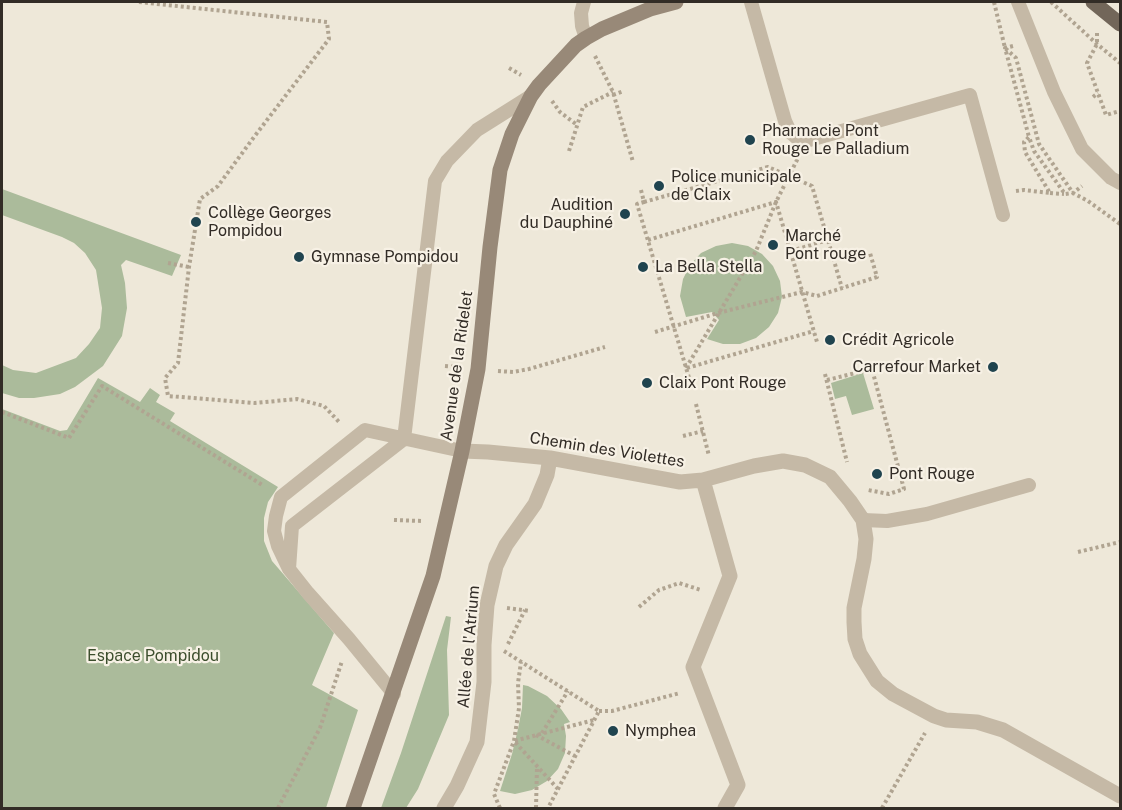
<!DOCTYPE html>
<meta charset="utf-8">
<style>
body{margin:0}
#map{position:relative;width:1122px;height:810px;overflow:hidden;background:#eee8d9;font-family:"Public Sans",sans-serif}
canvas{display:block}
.frame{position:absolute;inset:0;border:3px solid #322c26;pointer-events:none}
</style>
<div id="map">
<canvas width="1122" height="810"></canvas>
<div class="frame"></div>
</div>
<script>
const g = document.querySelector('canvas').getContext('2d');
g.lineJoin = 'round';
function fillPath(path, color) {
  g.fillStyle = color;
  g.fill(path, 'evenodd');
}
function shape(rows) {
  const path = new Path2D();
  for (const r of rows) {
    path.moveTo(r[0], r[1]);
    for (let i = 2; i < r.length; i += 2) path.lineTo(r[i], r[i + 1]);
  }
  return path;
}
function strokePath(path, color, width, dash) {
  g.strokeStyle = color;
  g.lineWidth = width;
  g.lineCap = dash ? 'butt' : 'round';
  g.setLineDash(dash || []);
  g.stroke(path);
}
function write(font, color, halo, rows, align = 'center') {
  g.font = font + ' "Public Sans",sans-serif';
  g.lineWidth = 4.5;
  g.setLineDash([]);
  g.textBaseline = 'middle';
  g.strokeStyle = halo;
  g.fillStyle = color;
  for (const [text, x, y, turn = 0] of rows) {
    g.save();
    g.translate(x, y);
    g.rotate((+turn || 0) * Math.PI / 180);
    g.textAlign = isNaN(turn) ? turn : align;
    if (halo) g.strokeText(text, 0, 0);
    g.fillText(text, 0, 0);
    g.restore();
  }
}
const green = shape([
 [2,189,181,255,172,276,126,260,121,265,125,283,127,308,122,336,103,366,75,387,60,394,34,398,19,398,2,393,2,365,13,370,36,373,76,358,89,344,100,328,102,308,96,270,85,253,74,243,62,237,2,215],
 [732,243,748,246,762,254,773,266,780,281,782,297,778,313,769,327,756,338,740,344,723,344,707,339,719,320,712,312,686,317,680,296,683,279,690,265,701,253,716,246],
 [863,373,874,409,852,415,846,396,835,399,831,383],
 [98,378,140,402,150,388,160,395,156,402,175,413,170,421,278,487,268,502,264,518,264,541,272,561,334,633,312,685,358,710,326,808,2,808,2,409,60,431,67,430],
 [446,616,451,617,447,650,449,715,418,789,406,808,381,808,401,753],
 [523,685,528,686,547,696,561,709,570,722,564,724,566,736,565,753,558,769,547,781,532,790,515,794,500,791,512,754,518,729,522,708]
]);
const path = shape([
 [139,2,327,22,329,39,254,137,218,186,200,199,189,267,178,363,165,378,168,396,255,403,297,399,324,406,340,423],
 [994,2,1005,48,1016,58,1039,144,1073,193,1088,201,1120,224],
 [1051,2,1097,44,1120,63],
 [1097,33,1097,44,1087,63,1106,115,1120,111],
 [1013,46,1005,48,1029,137],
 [595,56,613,92,633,162],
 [509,68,521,75],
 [613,95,624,91],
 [1093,97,1098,93],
 [552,101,560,112,577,125],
 [569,151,583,107,613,92],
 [641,190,644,202,637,204,690,381],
 [1016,191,1024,190,1050,193,1025,152,1024,142,1029,137,1034,151,1065,194,1073,193,1082,186],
 [1050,193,1064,194],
 [644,202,768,167,812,186,842,288],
 [648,240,776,202,817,342],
 [791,251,828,240],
 [168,263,189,267],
 [655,332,718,313,802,292,817,296,877,277,870,253],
 [445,366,458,367],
 [686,368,756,251,776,202,798,158],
 [687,368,814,331],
 [498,371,513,372,529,369,605,347],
 [825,374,847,462],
 [827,380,872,369,904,489,889,494,868,490],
 [696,404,709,456],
 [2,412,69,438,102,386,264,486],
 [683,436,703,431],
 [394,520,422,521],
 [1078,552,1120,542],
 [639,607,659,590,679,583,701,590],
 [507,608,530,611],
 [508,644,525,610],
 [504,651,599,711,548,808],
 [599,711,612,711,680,693],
 [542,733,568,691],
 [536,735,575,756],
 [558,789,514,741,594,720],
 [278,808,320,728,342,661],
 [500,808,494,794,514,741,519,708,518,683,521,662],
 [536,808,537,767],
 [882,808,925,733]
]);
const service = shape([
 [584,2,581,13,582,26,586,38],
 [751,2,785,121,790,132,798,139,806,141,970,95,1003,215],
 [1018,2,1054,92,1082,149,1111,178,1120,183],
 [863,520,887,521,927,514,1029,485],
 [289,569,292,526,404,439,435,181,447,161,477,130,531,96],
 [394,694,349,639,308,593,289,569,278,546,274,531,276,516,281,497,365,430,462,451]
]);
const minor = shape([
 [462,451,488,452,550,458,680,482,703,480,754,466,783,461,805,465,830,477,850,501,863,520,866,539,864,559,854,608,854,622,855,639,860,654,877,681,893,694,934,716,946,720,977,722,1003,730,1120,796],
 [703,480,730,576,693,667,738,785,725,808],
 [444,808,457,786,477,742,484,682,484,645,487,605,496,566,506,545,535,504,547,475,550,458]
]);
const secondary = shape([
 [353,808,433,576,462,451,478,369,490,247,500,170,512,134,531,96,539,85,576,45,586,38,602,29,650,9,676,2]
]);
const primary = shape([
 [1093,2,1120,24]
]);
const markers = [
 [750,140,6,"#20444f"],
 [659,186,6,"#20444f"],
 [625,214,6,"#20444f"],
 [196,222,6,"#20444f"],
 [773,245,6,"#20444f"],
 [299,257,6,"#20444f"],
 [643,267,6,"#20444f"],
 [830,340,6,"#20444f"],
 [993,367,6,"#20444f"],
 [647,383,6,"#20444f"],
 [877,474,6,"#20444f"],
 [613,731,6,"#20444f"]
];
const poiNames = [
 ["Pharmacie Pont",762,131],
 ["Rouge Le Palladium",762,149],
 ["Police municipale",671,177],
 ["de Claix",671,195],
 ["Audition",613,205,"right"],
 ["du Dauphiné",613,223,"right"],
 ["Collège Georges",208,213],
 ["Pompidou",208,231],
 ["Marché",785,236],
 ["Pont rouge",785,254],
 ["Gymnase Pompidou",311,257],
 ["La Bella Stella",655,267],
 ["Crédit Agricole",842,340],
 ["Carrefour Market",981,367,"right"],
 ["Claix Pont Rouge",659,383],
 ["Pont Rouge",889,474],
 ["Nymphea",625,731]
];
const streetNames = [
 ["Avenue de la Ridelet",457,366,-82],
 ["Chemin des Violettes",607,450,9],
 ["Allée de l'Atrium",469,647,-85]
];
const parkNames = [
 ["Espace Pompidou",153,656]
];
fillPath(green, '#abbb9b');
strokePath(path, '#b0a491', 4, [3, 3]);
strokePath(service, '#c5b9a6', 14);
strokePath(minor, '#c5b9a6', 15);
strokePath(secondary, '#988978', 15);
strokePath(primary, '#726659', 15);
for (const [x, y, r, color] of markers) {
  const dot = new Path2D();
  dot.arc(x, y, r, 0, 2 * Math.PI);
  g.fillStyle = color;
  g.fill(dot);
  strokePath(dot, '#f7f1e5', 2);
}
write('16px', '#322c26', '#f7f1e5', poiNames, 'left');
write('16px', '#322c26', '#f7f1e5', streetNames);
write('16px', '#3c4e2d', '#f7f1e5', parkNames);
</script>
